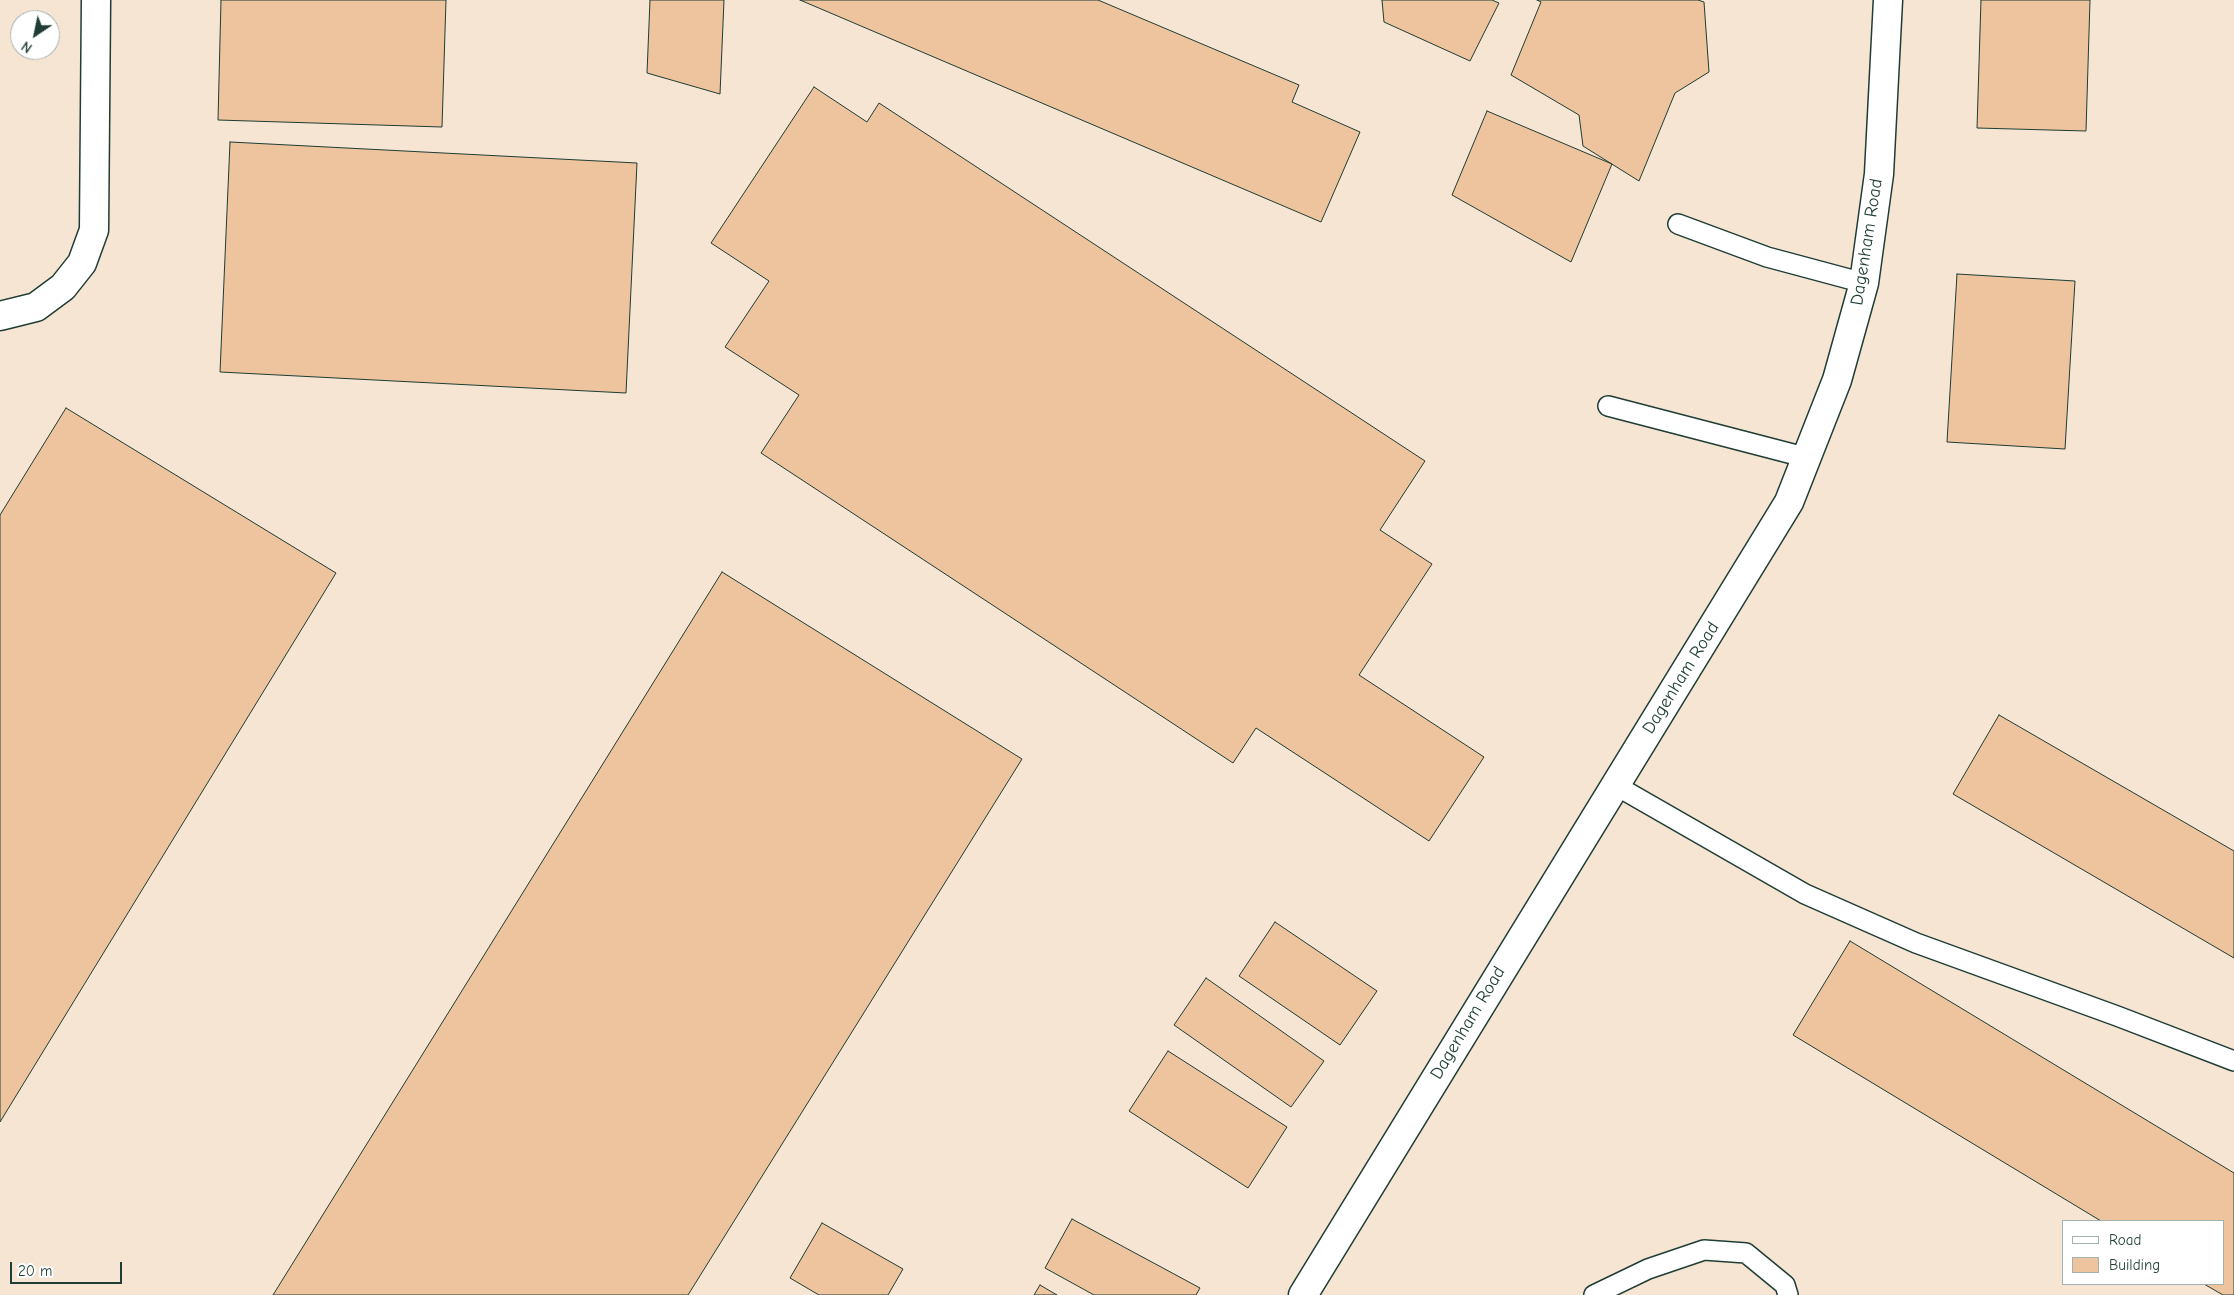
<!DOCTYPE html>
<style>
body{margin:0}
#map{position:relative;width:2234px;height:1295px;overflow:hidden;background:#fbf3eb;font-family:"Comic Neue",sans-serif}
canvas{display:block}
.legend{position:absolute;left:2062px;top:1220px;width:162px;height:65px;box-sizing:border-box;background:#fff;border:1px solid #a5b1ae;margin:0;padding:6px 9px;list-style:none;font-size:15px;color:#1f3d34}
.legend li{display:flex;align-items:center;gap:10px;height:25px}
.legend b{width:25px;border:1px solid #a5b1ae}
.north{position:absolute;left:10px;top:10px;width:50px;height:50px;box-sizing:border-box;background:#fff;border:1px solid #a5b1ae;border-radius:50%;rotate:214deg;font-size:14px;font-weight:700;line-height:20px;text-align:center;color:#1f3d34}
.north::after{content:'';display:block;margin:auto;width:18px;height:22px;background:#1f3d34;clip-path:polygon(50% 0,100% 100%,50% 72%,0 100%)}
.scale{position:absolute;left:10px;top:1262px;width:112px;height:22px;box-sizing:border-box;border:2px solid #1f3d34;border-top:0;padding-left:6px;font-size:15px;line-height:18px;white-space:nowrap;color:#1f3d34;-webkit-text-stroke:4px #fff;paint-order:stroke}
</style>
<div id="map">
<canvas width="2234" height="1295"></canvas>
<ul class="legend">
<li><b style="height:6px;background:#fff"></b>Road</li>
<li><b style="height:14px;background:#edc49d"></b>Building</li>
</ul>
<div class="north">N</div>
<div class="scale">20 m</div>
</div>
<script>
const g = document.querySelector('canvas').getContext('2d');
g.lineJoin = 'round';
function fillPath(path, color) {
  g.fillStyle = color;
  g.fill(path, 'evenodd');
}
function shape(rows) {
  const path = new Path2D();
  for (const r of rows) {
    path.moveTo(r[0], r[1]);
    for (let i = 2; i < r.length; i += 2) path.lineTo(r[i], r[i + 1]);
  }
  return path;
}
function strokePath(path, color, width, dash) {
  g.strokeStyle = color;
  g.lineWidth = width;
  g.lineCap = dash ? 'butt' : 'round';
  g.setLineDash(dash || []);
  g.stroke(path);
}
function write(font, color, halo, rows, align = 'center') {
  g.font = font + ' "Comic Neue",sans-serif';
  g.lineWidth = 5;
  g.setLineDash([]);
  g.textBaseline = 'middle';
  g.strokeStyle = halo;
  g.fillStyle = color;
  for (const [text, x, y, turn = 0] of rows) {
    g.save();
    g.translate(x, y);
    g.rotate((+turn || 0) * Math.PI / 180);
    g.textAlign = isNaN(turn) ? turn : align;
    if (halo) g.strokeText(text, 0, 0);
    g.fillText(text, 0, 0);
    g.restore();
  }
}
const built = shape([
 [0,0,2234,0,2234,1295,0,1295],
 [20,20,50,20,50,50,20,50],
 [2063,1221,2223,1221,2223,1284,2063,1284]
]);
const building = shape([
 [221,0,446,0,442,127,218,120,221,0],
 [650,0,724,0,720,94,647,73,650,0],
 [800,0,1098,0,1299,85,1292,102,1360,132,1321,222,800,0],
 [1382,0,1492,0,1499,3,1470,61,1384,22,1382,0],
 [1537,0,1698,0,1704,2,1709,72,1675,93,1639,181,1583,146,1579,115,1511,75,1541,2,1537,0],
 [1981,0,2090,0,2086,131,1977,128,1981,0],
 [814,87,867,122,879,103,1425,461,1380,530,1432,564,1359,675,1484,757,1429,841,1256,728,1233,763,761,453,799,395,725,347,769,281,711,243,814,87],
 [1487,111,1612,164,1571,262,1452,195,1487,111],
 [230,142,637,163,626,393,220,372,230,142],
 [1957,274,2075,281,2065,449,1947,442,1957,274],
 [66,408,336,573,0,1122,0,515,66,408],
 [722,572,1022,759,688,1295,273,1295,722,572],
 [1999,715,2234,851,2234,958,1953,794,1999,715],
 [1275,922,1377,991,1340,1045,1239,976,1275,922],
 [1850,941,2234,1173,2234,1295,2223,1295,2204,1284,2223,1284,2223,1221,2101,1221,1793,1035,1850,941],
 [1206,978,1324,1061,1291,1107,1174,1025,1206,978],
 [1168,1051,1287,1127,1248,1188,1129,1111,1168,1051],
 [1072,1219,1200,1288,1196,1295,1094,1295,1045,1268,1072,1219],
 [822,1223,903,1269,888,1295,819,1295,790,1278,822,1223],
 [1040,1285,1057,1295,1034,1295,1040,1285]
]);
const lane = shape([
 [1678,224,1767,257,1864,283],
 [1608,406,1808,458],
 [1615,785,1805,894,1916,943,2117,1016,2234,1061],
 [1594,1295,1648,1269,1704,1250,1746,1253,1785,1285,1788,1295]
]);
const street = shape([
 [0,316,36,307,63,287,82,263,94,230,96,0],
 [1303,1295,1789,502,1837,380,1864,283,1879,174,1888,0]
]);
const streetNames = [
 ["Dagenham Road",1867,242,-81],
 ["Dagenham Road",1681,678,-58],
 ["Dagenham Road",1468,1023,-59]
];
fillPath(built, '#f7e5d4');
fillPath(building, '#edc49d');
strokePath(building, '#1f3d34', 1);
strokePath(lane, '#1f3d34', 22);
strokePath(street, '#1f3d34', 31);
strokePath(lane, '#fff', 19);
strokePath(street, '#fff', 28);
write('18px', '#1f3d34', '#fff', streetNames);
</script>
